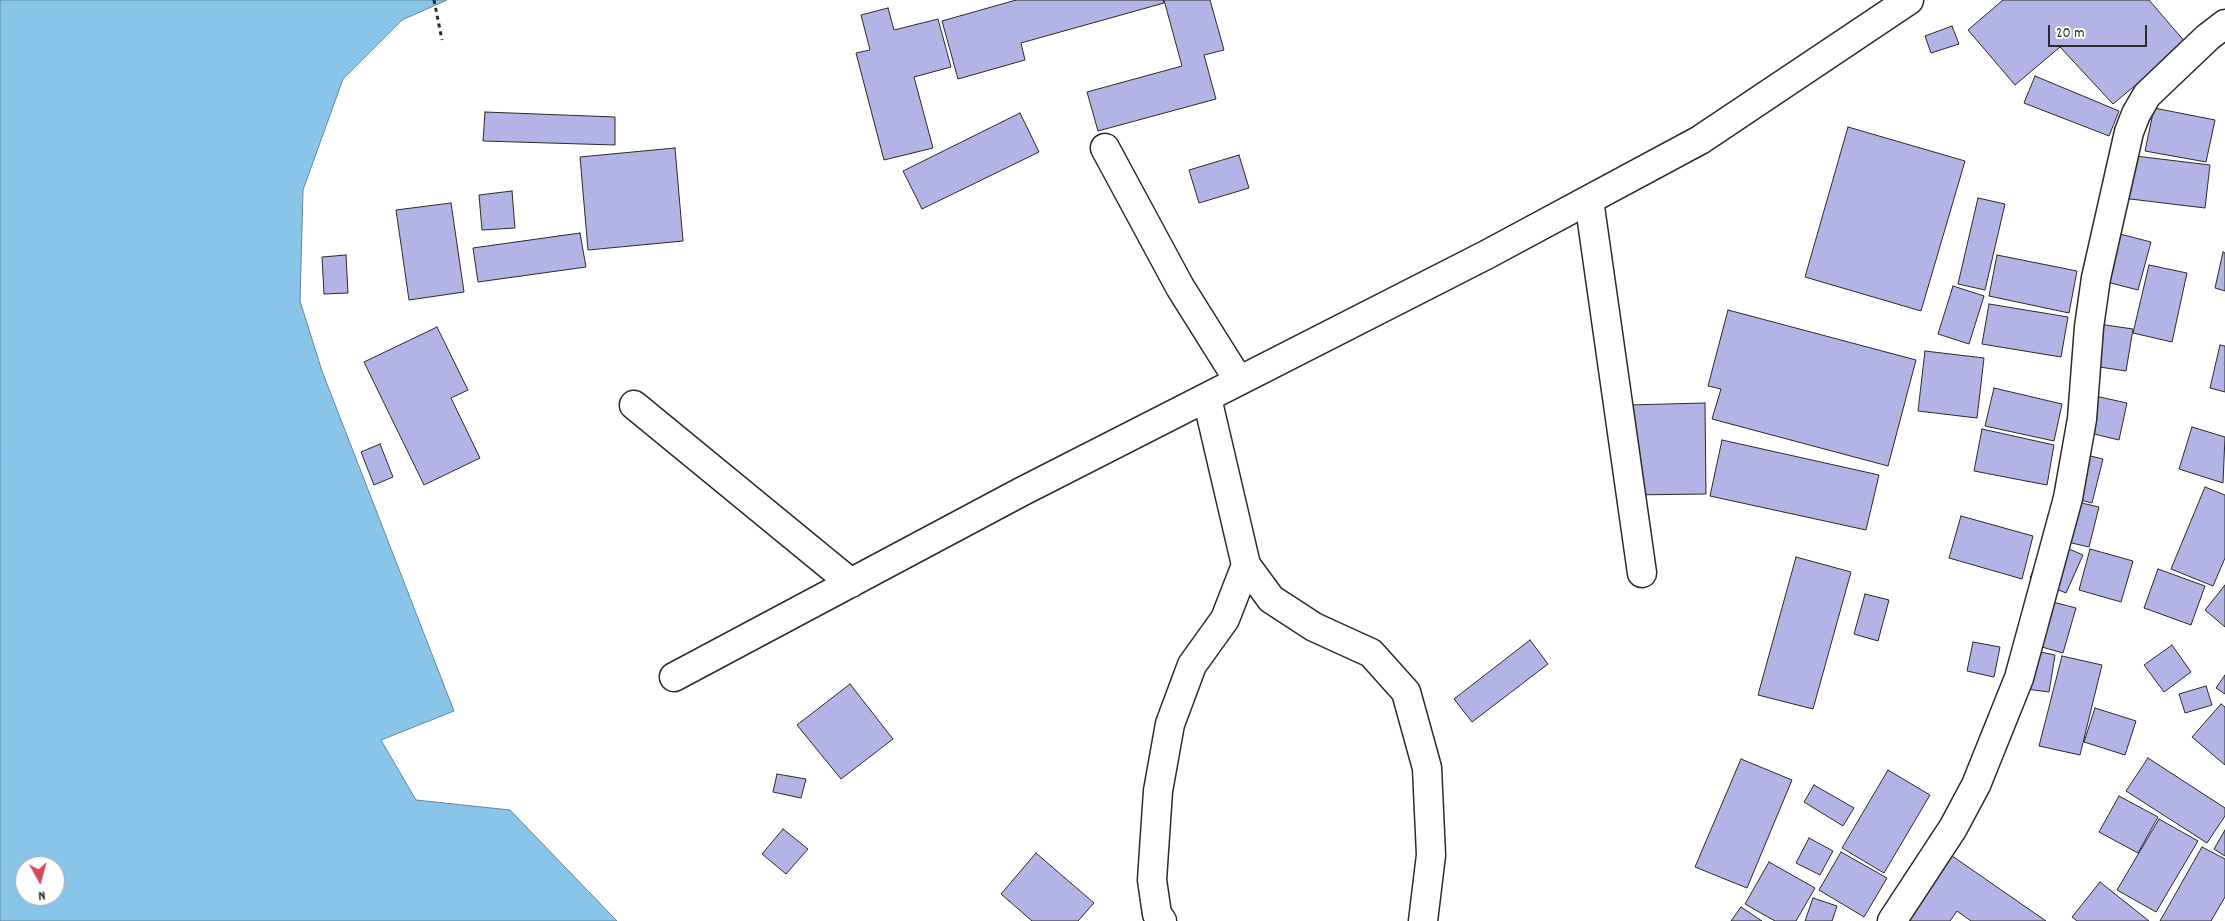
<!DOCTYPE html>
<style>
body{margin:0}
#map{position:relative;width:2225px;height:921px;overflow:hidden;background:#fff;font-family:Dekko,sans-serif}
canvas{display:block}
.north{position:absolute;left:15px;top:856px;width:50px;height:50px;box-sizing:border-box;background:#fff;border:1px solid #aaa;border-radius:50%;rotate:173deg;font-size:14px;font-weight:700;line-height:20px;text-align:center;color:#2b2b2b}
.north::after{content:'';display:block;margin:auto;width:18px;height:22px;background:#d1495b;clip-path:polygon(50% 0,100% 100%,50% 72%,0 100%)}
.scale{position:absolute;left:2048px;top:25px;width:99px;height:22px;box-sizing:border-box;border:2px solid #2b2b2b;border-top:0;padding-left:6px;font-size:15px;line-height:18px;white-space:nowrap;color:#2b2b2b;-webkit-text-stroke:4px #fff;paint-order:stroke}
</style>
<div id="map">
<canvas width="2225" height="921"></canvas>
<div class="north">N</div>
<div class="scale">20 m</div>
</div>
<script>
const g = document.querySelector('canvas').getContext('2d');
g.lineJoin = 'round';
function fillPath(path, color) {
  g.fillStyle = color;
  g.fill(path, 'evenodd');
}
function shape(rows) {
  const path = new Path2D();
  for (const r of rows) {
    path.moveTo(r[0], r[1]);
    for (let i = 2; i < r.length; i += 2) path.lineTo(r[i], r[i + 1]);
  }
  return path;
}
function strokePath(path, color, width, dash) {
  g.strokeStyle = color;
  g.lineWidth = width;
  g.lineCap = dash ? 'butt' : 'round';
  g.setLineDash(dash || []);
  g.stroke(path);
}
const water = shape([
 [0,0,447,0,402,20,343,79,303,190,300,301,322,371,454,711,381,740,416,800,510,810,617,921,0,921,0,0],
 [25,866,55,866,55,896,25,896,25,866]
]);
const building = shape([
 [1016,0,1163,0,1164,3,1021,43,1025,60,958,79,942,21,1016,0],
 [1164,0,1210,0,1224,50,1204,55,1216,99,1098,131,1087,92,1182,66,1164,0],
 [2003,0,2149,0,2186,43,2113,104,2060,47,2015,85,1968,30,2003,0],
 [888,8,894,30,938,19,951,67,914,77,933,148,884,160,856,53,870,50,861,15,888,8],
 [1952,26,1959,44,1931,53,1925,36,1952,26],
 [2035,76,2119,111,2109,136,2024,103,2035,76],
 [2154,108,2215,120,2206,162,2145,151,2154,108],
 [485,112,615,117,615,145,483,141,485,112],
 [1020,113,1039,152,922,209,903,171,1020,113],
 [1848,127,1965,161,1921,311,1805,277,1848,127],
 [675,148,683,241,588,250,580,157,675,148],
 [1239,155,1249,188,1199,203,1189,170,1239,155],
 [2127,155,2210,165,2205,208,2122,198,2127,155],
 [512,191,515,228,482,230,479,195,512,191],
 [1978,198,2005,204,1985,290,1958,284,1978,198],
 [451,203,464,292,409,300,396,210,451,203],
 [2108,231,2151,242,2138,290,2095,279,2108,231],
 [580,233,586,267,478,282,473,248,580,233],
 [2223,252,2225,253,2225,291,2215,288,2223,252],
 [346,255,348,293,324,294,322,257,346,255],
 [1997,255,2077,271,2069,313,1989,296,1997,255],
 [2149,265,2187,273,2172,342,2133,333,2149,265],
 [1953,286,1984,296,1969,344,1938,334,1953,286],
 [1989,304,2068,317,2061,357,1982,344,1989,304],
 [1728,310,1916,360,1888,466,1712,419,1721,389,1708,386,1728,310],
 [2092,323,2133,329,2126,371,2086,365,2092,323],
 [437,327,468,390,451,398,480,458,424,485,364,362,437,327],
 [2220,345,2225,346,2225,392,2210,388,2220,345],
 [1925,351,1984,358,1977,418,1918,411,1925,351],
 [1994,388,2062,404,2054,441,1985,426,1994,388],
 [2086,394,2127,403,2119,440,2078,430,2086,394],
 [1705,403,1706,494,1630,495,1628,405,1705,403],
 [2192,427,2225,437,2223,483,2179,469,2192,427],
 [1982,429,2054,445,2047,485,1974,471,1982,429],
 [1722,440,1879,475,1866,530,1710,496,1722,440],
 [380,444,393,477,374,485,361,452,380,444],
 [2069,451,2103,459,2092,503,2057,494,2069,451],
 [2205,487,2225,495,2225,558,2213,586,2171,569,2205,487],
 [2056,497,2099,507,2089,547,2046,537,2056,497],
 [1961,516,2033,536,2022,579,1949,558,1961,516],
 [2046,539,2083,555,2066,593,2030,578,2046,539],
 [2090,549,2133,561,2121,602,2079,590,2090,549],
 [1796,557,1851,572,1813,709,1758,695,1796,557],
 [2158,569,2205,586,2191,625,2144,608,2158,569],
 [2225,585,2225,627,2205,610,2225,585],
 [1865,594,1889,600,1878,641,1854,634,1865,594],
 [2030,596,2076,608,2063,653,2017,640,2030,596],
 [1530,640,1548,664,1472,722,1454,699,1530,640],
 [1973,642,2000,647,1994,677,1967,671,1973,642],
 [2172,645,2191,672,2164,692,2144,665,2172,645],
 [2016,647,2055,655,2049,692,2011,687,2016,647],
 [2062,656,2102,665,2080,755,2039,746,2062,656],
 [2225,675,2225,694,2216,688,2225,675],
 [850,684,893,739,841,779,797,725,850,684],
 [2206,686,2212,705,2185,713,2179,694,2206,686],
 [2221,704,2225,707,2225,765,2192,737,2221,704],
 [2095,708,2136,721,2125,755,2084,742,2095,708],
 [2148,758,2225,808,2225,816,2207,843,2126,791,2148,758],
 [1741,759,1792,780,1747,888,1695,867,1741,759],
 [1888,770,1930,795,1884,873,1842,848,1888,770],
 [777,774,806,779,801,798,773,792,777,774],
 [1814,785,1854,808,1843,826,1804,802,1814,785],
 [2119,796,2158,817,2138,853,2099,832,2119,796],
 [2159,819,2198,841,2156,912,2117,890,2159,819],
 [783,829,808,849,786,874,762,854,783,829],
 [2225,830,2225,856,2214,849,2225,830],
 [1809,838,1833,851,1820,875,1796,863,1809,838],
 [2202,847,2225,859,2225,897,2211,921,2160,921,2202,847],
 [1945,851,2046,921,1971,921,1957,911,1950,921,1897,921,1945,851],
 [1841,852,1887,878,1864,917,1819,890,1841,852],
 [1036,853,1094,903,1078,921,1032,921,1001,894,1036,853],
 [1769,862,1815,888,1796,921,1775,921,1745,904,1769,862],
 [2100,882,2149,921,2077,921,2072,917,2100,882],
 [1813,898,1837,906,1832,921,1805,921,1813,898],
 [1741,907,1762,921,1731,921,1741,907]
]);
const path = shape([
 [434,0,442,40]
]);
const minor = shape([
 [1105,148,1180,287,1239,381],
 [1589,200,1642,573],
 [1207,398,1246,565,1271,599,1314,627,1371,653,1406,692,1427,768,1431,855,1423,921],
 [634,405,851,583],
 [674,677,1021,492,1486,255,1700,140,1909,0],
 [1162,921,1157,914,1152,880,1158,791,1170,724,1192,665,1225,619,1246,565],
 [1892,921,1953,828,1976,785,2019,678,2068,498,2082,419,2089,327,2096,278,2129,132,2136,114,2147,95,2208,37,2225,24]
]);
fillPath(water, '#88c5e8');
strokePath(water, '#63879c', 1);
fillPath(building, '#b3b3e5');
strokePath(building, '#2b2b2b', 1);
strokePath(minor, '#2b2b2b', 31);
strokePath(path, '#2b2b2b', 3, [4, 4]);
strokePath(minor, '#fff', 28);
</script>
